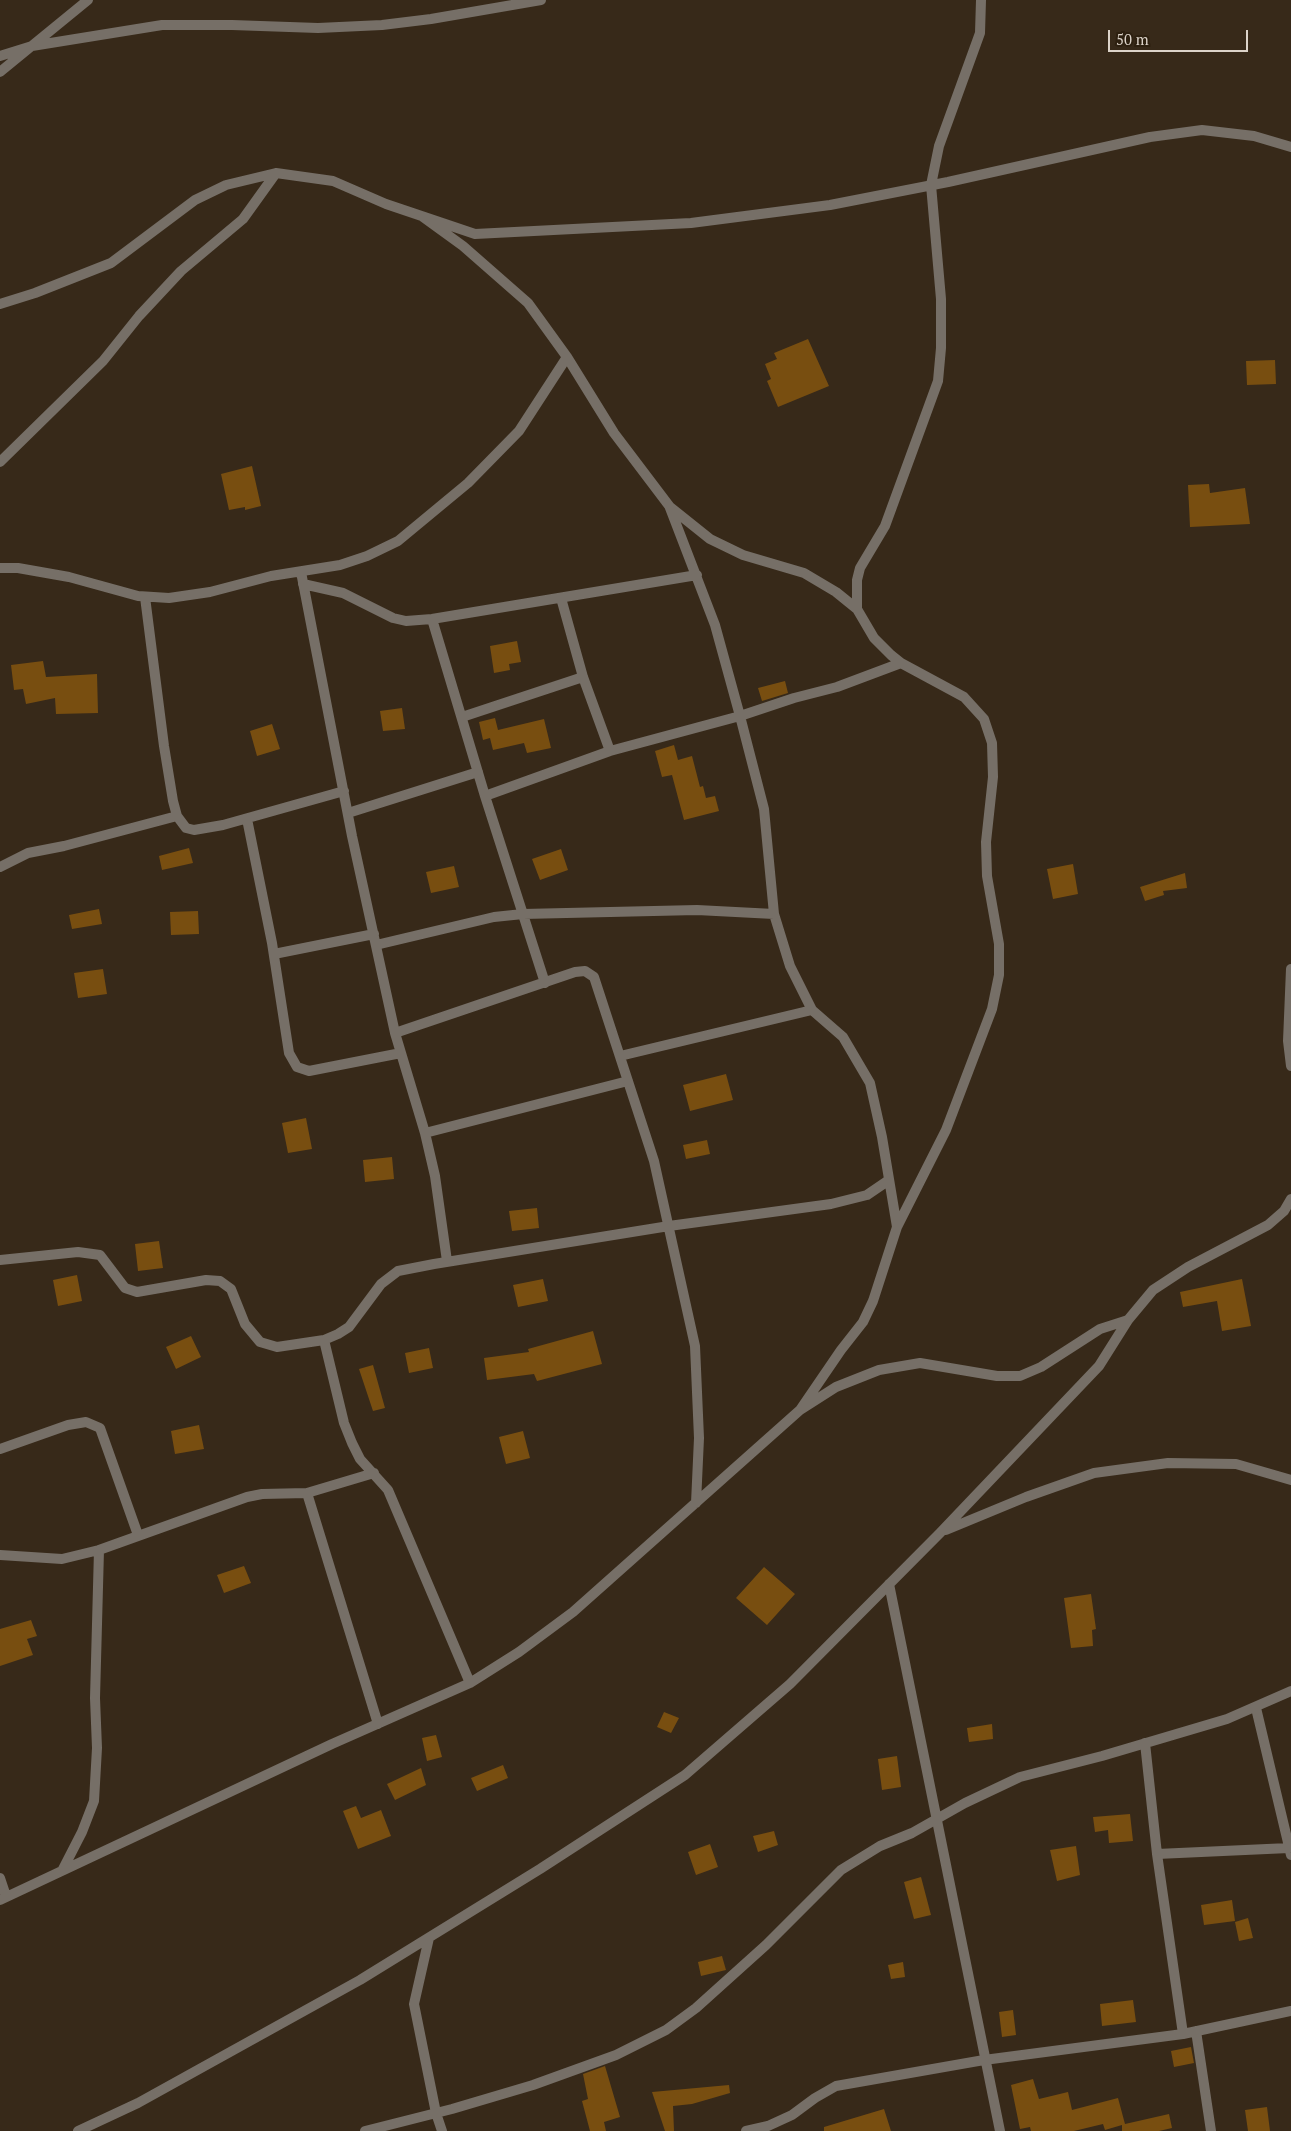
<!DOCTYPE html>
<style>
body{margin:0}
#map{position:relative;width:1291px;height:2131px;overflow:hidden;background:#372919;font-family:"PT Serif",serif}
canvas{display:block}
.scale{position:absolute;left:1108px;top:30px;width:140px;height:22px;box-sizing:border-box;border:2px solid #dcd3c9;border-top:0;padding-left:6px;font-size:15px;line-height:18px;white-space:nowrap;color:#dcd3c9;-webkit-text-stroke:4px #2d2010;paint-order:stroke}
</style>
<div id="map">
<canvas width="1291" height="2131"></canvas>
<div class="scale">50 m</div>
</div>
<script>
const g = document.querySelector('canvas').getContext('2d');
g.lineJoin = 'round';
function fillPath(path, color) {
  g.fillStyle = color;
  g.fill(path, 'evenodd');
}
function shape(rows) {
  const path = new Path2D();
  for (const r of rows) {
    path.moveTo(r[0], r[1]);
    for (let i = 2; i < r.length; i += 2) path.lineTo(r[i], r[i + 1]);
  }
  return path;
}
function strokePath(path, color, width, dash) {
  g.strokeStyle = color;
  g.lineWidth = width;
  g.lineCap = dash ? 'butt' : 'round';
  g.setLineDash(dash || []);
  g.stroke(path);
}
const building = shape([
 [808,339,829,386,778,407,767,381,771,379,765,364,777,359,774,353],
 [1275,360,1276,384,1247,385,1246,361],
 [252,466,261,506,245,510,245,507,229,510,221,474],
 [1209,484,1210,493,1245,488,1250,524,1190,527,1188,485],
 [517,641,521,662,509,664,510,670,494,673,490,646],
 [43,661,46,677,97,674,98,713,56,714,55,698,26,704,23,689,14,690,11,665],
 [785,681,788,693,762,701,758,688],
 [402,708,405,729,383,731,380,711],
 [495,718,498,730,544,719,551,748,527,753,524,743,493,750,490,738,483,740,479,722],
 [272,724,280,749,257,756,250,731],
 [674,745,678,760,692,756,700,787,703,786,706,798,715,796,719,811,684,820,672,775,662,777,655,751],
 [189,848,193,863,162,870,159,856],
 [561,849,568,870,540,880,532,859],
 [1073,864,1078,894,1053,899,1047,869],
 [454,866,459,887,431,893,426,872],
 [1185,873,1187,888,1163,891,1164,895,1145,901,1140,887],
 [99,909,102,924,72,929,69,915],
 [198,911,199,934,171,935,170,912],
 [103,969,107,994,78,998,74,973],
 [726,1074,733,1100,690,1111,683,1085],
 [306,1118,312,1149,288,1153,282,1123],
 [707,1140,710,1154,686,1159,683,1145],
 [392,1157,394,1179,365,1182,363,1160],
 [537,1208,539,1228,512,1231,509,1211],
 [159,1241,163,1268,138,1271,135,1244],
 [77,1275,82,1301,58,1306,53,1280],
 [543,1279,548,1301,518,1307,513,1285],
 [1242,1279,1251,1326,1222,1331,1217,1301,1183,1307,1180,1292],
 [593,1331,602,1364,537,1381,534,1374,487,1380,484,1358,529,1352,528,1349],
 [191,1336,201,1357,176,1369,166,1347],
 [429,1348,433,1368,409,1373,405,1353],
 [373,1365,385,1408,373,1411,359,1369],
 [199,1425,204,1449,175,1454,171,1431],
 [523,1431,530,1458,506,1464,499,1437],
 [244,1566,251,1583,224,1593,217,1575],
 [764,1567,795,1594,767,1625,736,1598],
 [1091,1594,1096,1629,1092,1630,1093,1646,1071,1648,1064,1598],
 [31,1620,37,1636,27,1639,33,1655,0,1666,0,1629],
 [664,1712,679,1718,671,1733,657,1727],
 [992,1724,993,1739,969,1742,967,1728],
 [436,1735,442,1757,427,1761,422,1738],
 [897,1756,901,1787,882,1790,878,1759],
 [503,1765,508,1778,477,1791,471,1778],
 [421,1768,426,1785,395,1800,387,1784],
 [356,1806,361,1818,381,1810,391,1836,358,1849,343,1811],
 [1130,1814,1133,1841,1109,1843,1108,1830,1095,1832,1093,1817],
 [774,1831,778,1845,758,1852,753,1836],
 [710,1844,718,1867,696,1875,688,1852],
 [1076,1846,1080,1875,1057,1881,1050,1850],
 [921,1877,931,1915,914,1919,904,1882],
 [1232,1900,1235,1921,1204,1925,1201,1905],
 [1248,1918,1253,1938,1239,1941,1235,1922],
 [722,1956,726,1970,701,1976,698,1962],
 [903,1962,905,1977,891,1979,888,1965],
 [1133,2000,1136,2022,1102,2026,1100,2004],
 [1013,2010,1016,2035,1002,2037,999,2012],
 [1191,2047,1194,2063,1174,2067,1171,2051],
 [605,2066,620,2117,604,2122,606,2131,590,2131,582,2101,588,2099,583,2074],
 [1033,2079,1039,2099,1068,2092,1072,2110,1118,2098,1125,2124,1169,2114,1172,2128,1159,2131,1122,2131,1122,2125,1105,2130,1103,2124,1074,2131,1031,2131,1030,2127,1020,2129,1011,2085],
 [729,2085,730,2093,692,2104,673,2106,674,2131,665,2131,652,2092],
 [1267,2107,1270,2131,1248,2131,1245,2110],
 [884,2109,891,2131,824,2131,824,2127]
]);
const street = shape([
 [0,56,32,46,162,25,232,25,318,28,382,25,431,19,541,0],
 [0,72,88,0],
 [423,217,463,246,528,303,567,357,614,433,670,507,710,539,743,555,804,573,836,592,857,609,874,638,891,655,901,663,964,697,984,719,992,743,993,777,986,842,987,876,999,944,999,975,992,1009,946,1130,897,1227,873,1301,863,1322,841,1350,800,1410],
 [0,304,35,293,111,263,195,200,226,185,276,173,333,181,386,204,475,234,691,223,830,205,948,182,1150,137,1202,130,1254,136,1291,147],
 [0,462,103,361,139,316,181,271,243,219,276,173],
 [670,508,715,625,740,716,764,809,774,914,790,966,812,1010,843,1037,870,1083,882,1137,897,1227],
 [0,568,18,568,69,577,138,596,169,598,210,592,271,576,340,565,367,556,398,541,468,483,519,431,567,357],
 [301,572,352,836,395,1033,425,1133,435,1176,447,1261],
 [303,584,343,593,393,618,406,621,432,619,697,575],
 [145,597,164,746,173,801,177,816,186,828,194,830,223,825,344,791],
 [561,598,583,677,610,751],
 [857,609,857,580,860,568,885,526,938,381,941,348,941,299,931,185,939,146,980,33,981,0],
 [432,619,485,796,545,983],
 [462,717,583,677],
 [485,796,610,751,740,716,794,698,837,687,901,663],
 [348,813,478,772],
 [247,819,272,943,289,1053,297,1067,309,1071,401,1053],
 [0,867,28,853,64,846,177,816],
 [376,945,494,917,523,914,697,910,774,914],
 [274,954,374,934],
 [1291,969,1288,1041,1291,1066],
 [395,1033,575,972,585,971,594,977,654,1161,695,1346,699,1438,696,1503],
 [620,1056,812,1010],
 [425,1133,628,1081],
 [0,1260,78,1252,100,1255,125,1288,137,1292,206,1280,220,1281,231,1289,245,1324,260,1342,277,1347,324,1340,338,1334,349,1327,381,1284,398,1271,434,1264,669,1226,831,1204,867,1195,889,1180],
 [324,1340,344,1423,352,1443,360,1459,388,1490,470,1683],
 [0,1449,68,1425,86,1422,100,1428,138,1535],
 [307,1493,378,1724],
 [946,1530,1026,1497,1094,1473,1168,1463,1236,1464,1291,1480],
 [0,1555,62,1559,99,1550,247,1497,262,1494,307,1493,374,1473],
 [889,1584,1000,2131],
 [1256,1708,1291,1855],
 [1145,1743,1157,1854,1183,2034],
 [1157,1854,1289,1848],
 [63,1869,82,1832,94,1801,97,1748,95,1698,99,1550],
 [0,1878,6,1896],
 [0,1900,332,1744,470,1683,519,1652,573,1612,800,1410,836,1387,879,1370,920,1363,997,1376,1020,1376,1041,1367,1100,1329,1128,1320],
 [429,1938,414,2004,436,2113,442,2131],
 [1196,2031,1211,2131],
 [78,2131,138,2103,360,1980,540,1869,685,1775,790,1684,940,1533,1099,1366,1128,1320,1153,1290,1188,1267,1268,1225,1284,1211,1291,1199],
 [365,2131,452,2109,533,2085,616,2055,666,2030,696,2008,766,1945,841,1870,880,1846,912,1833,965,1803,1020,1777,1102,1756,1227,1719,1291,1691],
 [746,2131,768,2126,792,2115,815,2098,836,2086,984,2060,1183,2034,1291,2011]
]);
fillPath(building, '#784e10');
strokePath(street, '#766f67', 10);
</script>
